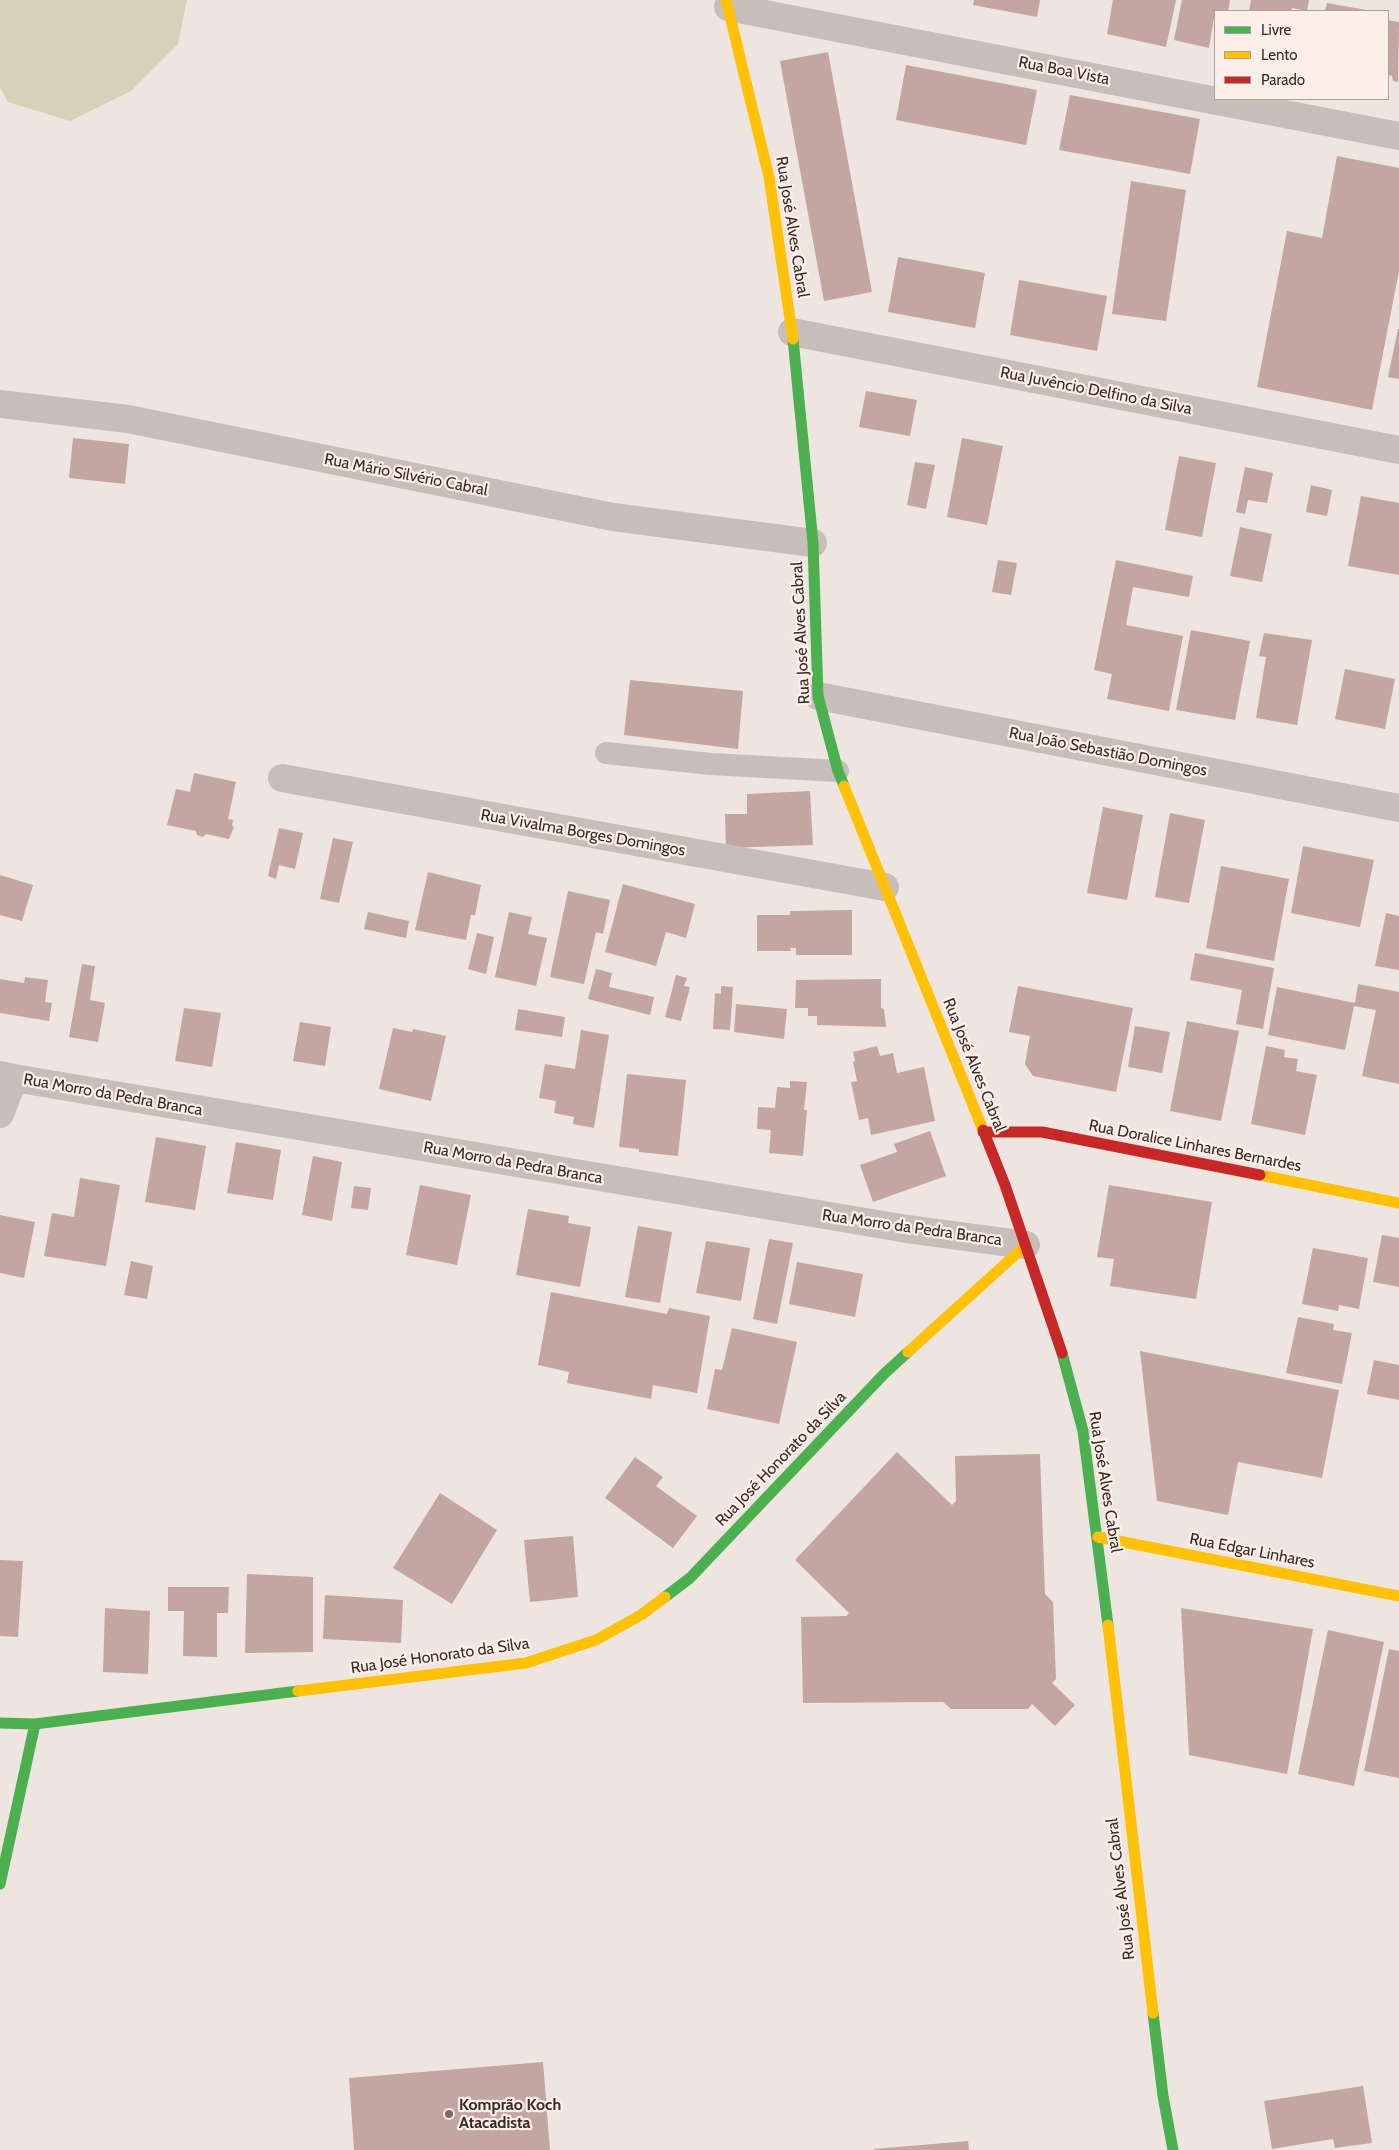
<!DOCTYPE html>
<meta charset="utf-8">
<style>
body{margin:0}
#map{position:relative;width:1399px;height:2150px;overflow:hidden;background:#eee5e1;font-family:Cabin,sans-serif}
canvas{display:block}
.legend{position:absolute;left:1214px;top:10px;width:175px;height:90px;box-sizing:border-box;background:#fbefe8;border:1px solid #ada09b;margin:0;padding:6px 9px;list-style:none;font-size:15px;color:#392a28}
.legend li{display:flex;align-items:center;gap:10px;height:25px}
.legend b{width:25px;border:1px solid #ada09b}
</style>
<div id="map">
<canvas width="1399" height="2150"></canvas>
<ul class="legend">
<li><b style="height:6px;background:#4caf50"></b>Livre</li>
<li><b style="height:6px;background:#ffc107"></b>Lento</li>
<li><b style="height:6px;background:#c62828"></b>Parado</li>
</ul>
</div>
<script>
const g = document.querySelector('canvas').getContext('2d');
g.lineJoin = 'round';
function fillPath(path, color) {
  g.fillStyle = color;
  g.fill(path, 'evenodd');
}
function shape(rows) {
  const path = new Path2D();
  for (const r of rows) {
    path.moveTo(r[0], r[1]);
    for (let i = 2; i < r.length; i += 2) path.lineTo(r[i], r[i + 1]);
  }
  return path;
}
function strokePath(path, color, width, dash) {
  g.strokeStyle = color;
  g.lineWidth = width;
  g.lineCap = dash ? 'butt' : 'round';
  g.setLineDash(dash || []);
  g.stroke(path);
}
function write(font, color, halo, rows, align = 'center') {
  g.font = font + ' Cabin,sans-serif';
  g.lineWidth = 4.5;
  g.setLineDash([]);
  g.textBaseline = 'middle';
  g.strokeStyle = halo;
  g.fillStyle = color;
  for (const [text, x, y, turn = 0] of rows) {
    g.save();
    g.translate(x, y);
    g.rotate((+turn || 0) * Math.PI / 180);
    g.textAlign = isNaN(turn) ? turn : align;
    if (halo) g.strokeText(text, 0, 0);
    g.fillText(text, 0, 0);
    g.restore();
  }
}
const green = shape([
 [0,0,187,0,178,44,131,91,70,121,8,102,0,87]
]);
const building = shape([
 [974,0,1040,0,1037,17,973,5],
 [1113,0,1176,0,1166,47,1107,34],
 [1182,0,1230,0,1228,11,1215,11,1209,48,1174,40],
 [1251,0,1309,0,1307,11,1292,8,1291,11,1249,11],
 [1327,3,1366,10,1366,11,1325,11],
 [1388,20,1399,22,1398,82,1393,81,1392,76,1388,75],
 [828,52,872,292,824,301,780,61],
 [906,65,1037,90,1026,145,896,120],
 [1070,95,1200,119,1190,174,1059,150],
 [1337,156,1399,168,1399,271,1372,410,1257,387,1287,231,1322,238],
 [1131,181,1186,190,1166,321,1112,314],
 [898,257,985,273,975,328,888,312],
 [1019,280,1107,296,1097,351,1010,335],
 [1398,329,1399,329,1399,379,1388,377],
 [866,391,917,400,910,436,859,427],
 [73,438,129,444,125,484,69,478],
 [962,438,1003,446,987,525,947,517],
 [1179,456,1216,463,1202,537,1165,530],
 [915,462,935,465,926,509,907,505],
 [1245,467,1273,473,1267,503,1248,500,1245,514,1236,512],
 [1311,485,1332,490,1327,516,1306,512],
 [1361,496,1399,503,1399,575,1348,566],
 [1240,527,1272,534,1262,582,1230,576],
 [998,560,1017,563,1011,595,992,592],
 [1116,560,1193,576,1189,597,1133,587,1126,625,1183,636,1169,711,1107,699,1112,674,1094,670],
 [1191,630,1250,641,1235,720,1176,710],
 [1264,633,1312,640,1297,725,1256,718,1266,657,1259,656],
 [1345,669,1395,679,1385,729,1335,719],
 [630,680,743,691,738,749,624,735],
 [194,773,236,782,228,819,233,820,232,826,234,827,229,839,206,834,203,837,197,835,196,831,167,825,176,789,190,792],
 [810,791,813,845,726,848,725,814,747,814,747,794],
 [1103,807,1143,815,1127,900,1087,893],
 [1170,813,1205,820,1189,903,1155,897],
 [279,828,303,833,295,869,279,865,276,879,268,876],
 [333,838,353,842,339,903,320,899],
 [1303,846,1374,860,1360,927,1291,913],
 [1221,866,1289,879,1274,961,1206,948],
 [428,872,481,885,475,915,471,915,466,940,415,930],
 [0,875,33,885,22,921,0,915],
 [623,884,695,904,686,938,666,932,656,966,605,952],
 [568,891,610,900,603,934,596,932,584,984,550,977],
 [852,910,852,955,796,955,796,948,790,948,791,951,757,951,757,915,790,915,790,911],
 [368,912,409,921,406,938,364,929],
 [509,912,532,917,528,934,547,938,536,986,495,977],
 [1386,913,1399,916,1399,970,1375,966],
 [477,933,494,937,486,974,468,969],
 [1195,953,1274,968,1263,1029,1236,1024,1242,990,1190,980],
 [82,964,95,966,90,1000,105,1003,98,1042,69,1037],
 [596,969,612,973,609,987,654,997,650,1015,588,999],
 [676,975,687,978,684,986,690,987,681,1021,665,1017],
 [25,977,48,980,45,1002,52,1003,49,1021,0,1013,0,979,24,983],
 [881,979,881,1008,884,1009,886,1027,817,1025,817,1016,808,1016,808,1008,795,1008,796,980],
 [1358,984,1399,992,1399,1084,1362,1076,1376,1010,1354,1006,1345,1050,1268,1035,1277,987,1355,1003],
 [721,986,733,987,730,1030,713,1029,715,993,721,994],
 [1018,986,1133,1008,1116,1092,1033,1076,1025,1064,1030,1036,1009,1032],
 [736,1004,787,1009,784,1039,734,1032],
 [184,1008,221,1013,212,1067,175,1061],
 [518,1009,565,1017,562,1037,515,1030],
 [1187,1021,1239,1031,1221,1121,1170,1111],
 [300,1022,331,1027,325,1066,293,1061],
 [1135,1026,1170,1032,1162,1073,1128,1067],
 [393,1028,412,1032,413,1029,446,1036,431,1101,379,1089],
 [581,1030,609,1035,594,1128,573,1124,574,1117,554,1113,556,1101,539,1098,545,1064,575,1069],
 [877,1046,880,1056,893,1053,897,1073,924,1067,935,1121,871,1135,868,1118,859,1120,851,1082,857,1081,853,1062,855,1061,853,1052],
 [1266,1046,1285,1050,1284,1057,1298,1059,1296,1071,1317,1075,1305,1135,1251,1124],
 [627,1074,686,1080,678,1156,639,1152,639,1149,619,1147],
 [790,1081,807,1082,804,1110,807,1110,803,1156,769,1153,771,1130,757,1129,758,1107,775,1108,777,1087,790,1088],
 [930,1131,946,1176,873,1202,860,1165,897,1152,894,1144],
 [156,1137,206,1146,195,1210,145,1202],
 [236,1142,281,1150,273,1200,227,1193],
 [313,1156,342,1162,332,1221,302,1215],
 [80,1178,120,1185,106,1266,44,1256,52,1213,74,1217],
 [420,1185,471,1195,457,1265,406,1255],
 [1109,1185,1212,1202,1196,1299,1110,1286,1114,1259,1097,1257],
 [354,1186,371,1188,368,1210,351,1208],
 [528,1209,569,1216,568,1223,591,1227,580,1287,516,1275],
 [0,1215,35,1222,24,1278,0,1273],
 [638,1226,672,1232,660,1303,625,1297],
 [1382,1235,1399,1238,1399,1287,1373,1282],
 [769,1239,793,1243,777,1324,753,1319],
 [706,1241,750,1248,741,1301,696,1293],
 [1313,1248,1368,1258,1359,1309,1339,1305,1338,1311,1302,1304],
 [131,1261,153,1266,147,1299,124,1295],
 [797,1262,863,1274,855,1317,789,1304],
 [551,1292,667,1314,669,1308,710,1316,697,1393,653,1385,651,1399,567,1383,569,1372,538,1365],
 [1298,1317,1334,1324,1333,1330,1352,1333,1342,1384,1286,1373],
 [732,1328,797,1342,779,1424,707,1409,715,1369,722,1370],
 [1140,1351,1339,1390,1322,1478,1238,1462,1228,1515,1157,1501],
 [1374,1360,1399,1365,1399,1400,1367,1394],
 [897,1452,952,1505,956,1501,955,1456,1040,1454,1045,1594,1053,1602,1056,1679,1052,1683,1075,1705,1055,1726,1032,1704,1028,1709,951,1709,943,1702,803,1703,801,1617,846,1616,849,1613,795,1560],
 [635,1457,663,1477,656,1486,697,1516,673,1548,605,1498],
 [440,1493,497,1530,452,1604,393,1568],
 [573,1536,578,1597,530,1602,524,1540],
 [0,1560,23,1561,18,1637,0,1636],
 [247,1574,313,1577,313,1652,245,1653],
 [168,1587,229,1587,228,1613,217,1613,217,1657,183,1656,184,1611,168,1611],
 [325,1595,403,1600,401,1643,323,1639],
 [105,1608,150,1611,148,1674,103,1672],
 [1181,1608,1313,1629,1287,1774,1189,1755],
 [1328,1630,1384,1642,1354,1786,1298,1774],
 [1389,1649,1399,1651,1399,1778,1364,1771],
 [543,2062,550,2150,354,2150,349,2078],
 [1363,2086,1372,2143,1335,2148,1333,2139,1272,2149,1264,2101],
 [968,2141,969,2150,874,2150,874,2149]
]);
const lane = shape([
 [606,753,711,764,838,771]
]);
const street = shape([
 [728,7,1399,136],
 [792,332,1399,450],
 [0,404,128,419,613,517,813,543],
 [818,696,1399,808],
 [282,778,885,887],
 [0,1075,14,1078,907,1229,1026,1245],
 [0,1114,14,1078]
]);
const fast = shape([
 [793,339,813,543,818,696,838,771,844,786],
 [1062,1353,1083,1431,1108,1625],
 [665,1597,690,1578,884,1374,908,1352],
 [0,1723,35,1724,298,1691],
 [0,1884,35,1724],
 [1153,2013,1163,2096,1173,2150]
]);
const slow = shape([
 [726,0,769,177,793,339],
 [844,786,983,1130],
 [1260,1175,1399,1203],
 [908,1352,1026,1245],
 [1098,1537,1399,1596],
 [1108,1625,1153,2013],
 [298,1691,526,1663,596,1640,641,1615,665,1597]
]);
const jam = shape([
 [983,1130,1005,1185,1062,1353],
 [983,1132,1042,1132,1260,1175]
]);
const markers = [
 [449,2114,5,"#786b69"]
];
const streetNames = [
 ["Rua Boa Vista",1064,71,11],
 ["Rua José Alves Cabral",792,227,81],
 ["Rua Juvêncio Delfino da Silva",1096,391,11],
 ["Rua Mário Silvério Cabral",406,475,11],
 ["Rua José Alves Cabral",801,633,-93],
 ["Rua João Sebastião Domingos",1108,752,11],
 ["Rua Vivalma Borges Domingos",583,833,10],
 ["Rua José Alves Cabral",974,1065,68],
 ["Rua Morro da Pedra Branca",113,1095,10],
 ["Rua Doralice Linhares Bernardes",1195,1146,11],
 ["Rua Morro da Pedra Branca",513,1163,10],
 ["Rua Morro da Pedra Branca",912,1228,8],
 ["Rua José Honorato da Silva",781,1459,-46],
 ["Rua José Alves Cabral",1105,1482,81],
 ["Rua Edgar Linhares",1252,1551,11],
 ["Rua José Honorato da Silva",440,1656,-8],
 ["Rua José Alves Cabral",1121,1889,-97]
];
const poiNames = [
 ["Komprão Koch",459,2105],
 ["Atacadista",459,2123]
];
fillPath(green, '#d4d3ba');
fillPath(building, '#c3a5a1');
strokePath(lane, '#c7beba', 22);
strokePath(street, '#c7beba', 28);
strokePath(fast, '#4caf50', 11);
strokePath(slow, '#ffc107', 11);
strokePath(jam, '#c62828', 11);
for (const [x, y, r, color] of markers) {
  const dot = new Path2D();
  dot.arc(x, y, r, 0, 2 * Math.PI);
  g.fillStyle = color;
  g.fill(dot);
  strokePath(dot, '#fbefe8', 2);
}
write('16px', '#392a28', '#fbefe8', streetNames);
write('bold 16px', '#392a28', '#fbefe8', poiNames, 'left');
</script>
